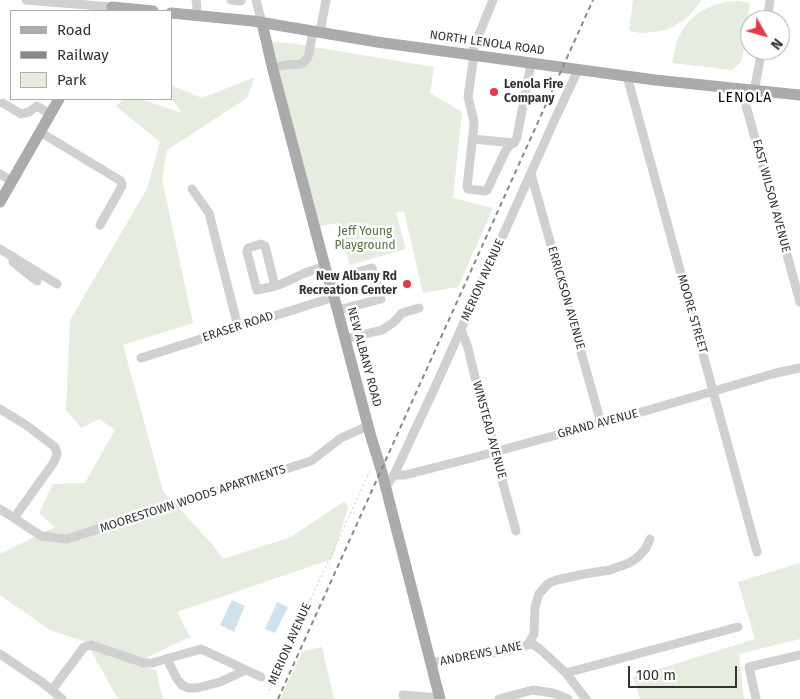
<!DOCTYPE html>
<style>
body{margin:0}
#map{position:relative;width:800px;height:699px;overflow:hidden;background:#fff;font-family:"Fira Sans",sans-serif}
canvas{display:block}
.legend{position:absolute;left:10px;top:10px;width:162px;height:90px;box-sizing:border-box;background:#fff;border:1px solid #adadad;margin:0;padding:6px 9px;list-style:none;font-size:15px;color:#333}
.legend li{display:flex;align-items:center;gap:10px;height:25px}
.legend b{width:25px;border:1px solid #adadad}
.north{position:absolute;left:740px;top:10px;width:50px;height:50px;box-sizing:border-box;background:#fff;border:1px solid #adadad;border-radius:50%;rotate:128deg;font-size:14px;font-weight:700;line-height:20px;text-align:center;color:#333}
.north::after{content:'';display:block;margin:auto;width:18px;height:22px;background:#e63946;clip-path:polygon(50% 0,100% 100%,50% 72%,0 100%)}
.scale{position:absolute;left:628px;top:666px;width:109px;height:22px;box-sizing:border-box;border:2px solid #333;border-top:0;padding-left:6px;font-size:15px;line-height:18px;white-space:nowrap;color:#333;-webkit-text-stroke:4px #fff;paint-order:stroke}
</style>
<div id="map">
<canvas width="800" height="699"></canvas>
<ul class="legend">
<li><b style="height:6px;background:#ababab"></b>Road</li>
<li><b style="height:6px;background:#888"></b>Railway</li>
<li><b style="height:14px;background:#e6ecdf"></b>Park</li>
</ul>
<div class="north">N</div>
<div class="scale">100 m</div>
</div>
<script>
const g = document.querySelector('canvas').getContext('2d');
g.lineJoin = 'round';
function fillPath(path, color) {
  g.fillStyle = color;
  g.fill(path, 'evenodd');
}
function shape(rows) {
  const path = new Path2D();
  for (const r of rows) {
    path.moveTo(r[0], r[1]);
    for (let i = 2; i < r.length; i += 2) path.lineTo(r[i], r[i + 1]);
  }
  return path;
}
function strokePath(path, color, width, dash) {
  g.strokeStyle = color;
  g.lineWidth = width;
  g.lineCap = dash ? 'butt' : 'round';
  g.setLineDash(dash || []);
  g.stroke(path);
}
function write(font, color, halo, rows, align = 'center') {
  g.font = font + ' "Fira Sans",sans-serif';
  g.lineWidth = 5;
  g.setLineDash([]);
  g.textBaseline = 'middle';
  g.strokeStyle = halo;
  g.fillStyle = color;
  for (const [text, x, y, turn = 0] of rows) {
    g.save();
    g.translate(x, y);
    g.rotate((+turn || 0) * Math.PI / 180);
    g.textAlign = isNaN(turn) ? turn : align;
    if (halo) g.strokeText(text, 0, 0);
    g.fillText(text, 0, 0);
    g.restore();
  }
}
const green = shape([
 [633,0,702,0,691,14,682,21,668,29,655,32,641,33,629,31],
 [738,1,750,3,742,61,732,70,672,63,677,40,683,29,690,20,700,12,711,6,725,2],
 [267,41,296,44,434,67,430,93,462,112,453,198,493,208,458,287,423,293,404,211,396,213,406,249,350,265,338,223,316,227],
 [255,77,247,98,167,150,162,179,193,323,123,345,163,491,211,543,223,559,291,537,345,501,348,508,332,559,177,612,190,637,133,664,156,670,163,699,118,699,86,642,50,630,0,595,0,554,55,527,39,513,53,484,85,483,115,430,99,419,81,428,66,410,70,320,147,189,160,142,116,106,124,99,140,99,182,113,171,98,171,85,202,98],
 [800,563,800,639,739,654,744,699,640,699,633,677,755,639,738,582],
 [322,647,334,699,280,699,303,651]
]);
const water = shape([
 [232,600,245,606,234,632,220,625],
 [277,602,288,607,275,633,265,629]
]);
const path = shape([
 [269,677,277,670],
 [269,691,278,670,370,471]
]);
const minor = shape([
 [26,0,112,7],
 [231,0,241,1],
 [256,0,262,23],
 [196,15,197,7,196,0],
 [767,20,770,0],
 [320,32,326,0],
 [471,54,493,0],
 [474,55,468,97,473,117,474,125,467,187,468,189,485,191,487,190,506,150,509,146,514,143,517,137,531,63],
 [273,68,285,65,301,64,305,61,308,57,309,53,313,31],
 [627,76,757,552],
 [744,90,745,102,800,302],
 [754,91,762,50],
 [3,103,21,114,29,112,37,106,50,114],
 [40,132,121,181,122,186,100,225],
 [472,139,514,143],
 [0,174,12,181],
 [531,174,601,423],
 [192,189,209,213,238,327],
 [0,249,57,284],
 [13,262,37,281],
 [329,280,372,268,381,299,338,310],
 [275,286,265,246,261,244,248,248,247,252,257,290,275,286,279,285,305,273,325,266],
 [461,329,468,348,478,390,498,458,502,480,516,531],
 [345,339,382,330,394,322,402,313,419,308],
 [141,358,334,297],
 [0,409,26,425,55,447,57,454,54,462,14,518,0,509],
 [394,475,405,475,472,458,645,411,776,373,800,368],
 [385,488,394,475,436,385,555,119,578,70],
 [14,518,41,536,67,539,311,461,341,438,368,426],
 [530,642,541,650,566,673,738,627],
 [0,654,43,683,62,699],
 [167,659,177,679,182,685,188,688,197,688,220,682,246,670],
 [430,663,510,650,528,645,534,634,535,607,539,594,544,588,549,583,557,580,584,574,610,570,629,563,638,557,646,548,650,539],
 [566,673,586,699],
 [52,690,84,647,91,645,144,663,152,663,201,649,261,677],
 [403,695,440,698],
 [499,699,533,690,553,693,568,699],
 [756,699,749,667,800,655]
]);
const major = shape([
 [112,7,153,11],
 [171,13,253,21,377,42,655,80,800,95],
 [262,23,273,70,324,263,334,297,371,437,381,469,440,699],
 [0,202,59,99]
]);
const rail = shape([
 [278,699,593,0]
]);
const markers = [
 [494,92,5,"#e63946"],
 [407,284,5,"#e63946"]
];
const streetNames = [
 ["NORTH LENOLA ROAD",487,43,8],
 ["EAST WILSON AVENUE",771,196,75],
 ["MERION AVENUE",483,280,-66],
 ["ERRICKSON AVENUE",566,298,74],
 ["MOORE STREET",692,314,74],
 ["ERASER ROAD",238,327,-18],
 ["NEW ALBANY ROAD",364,357,75],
 ["GRAND AVENUE",598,424,-15],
 ["WINSTEAD AVENUE",489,430,75],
 ["MOORESTOWN WOODS APARTMENTS",193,499,-18],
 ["MERION AVENUE",290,644,-66],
 ["ANDREWS LANE",481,654,-11]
];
const poiNames = [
 ["Lenola Fire",504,85],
 ["Company",504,99],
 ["New Albany Rd",397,277,"right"],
 ["Recreation Center",397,291,"right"]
];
const parkNames = [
 ["Jeff Young",365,232],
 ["Playground",365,246]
];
const neighbourhoodNames = [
 ["LENOLA",745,98]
];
fillPath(green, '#e6ecdf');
fillPath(water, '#cfe2ee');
strokePath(path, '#cdcdcd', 1, [2.5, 2.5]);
strokePath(minor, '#d0d0d0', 9);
strokePath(major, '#ababab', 11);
strokePath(rail, '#888', 2, [5, 4]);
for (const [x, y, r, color] of markers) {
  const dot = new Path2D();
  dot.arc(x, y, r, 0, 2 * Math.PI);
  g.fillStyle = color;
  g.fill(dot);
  strokePath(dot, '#fff', 2);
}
write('12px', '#333', '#fff', streetNames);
write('bold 12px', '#333', '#fff', poiNames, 'left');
write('12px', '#56703f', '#fff', parkNames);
g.letterSpacing = '1px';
write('14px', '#000', '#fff', neighbourhoodNames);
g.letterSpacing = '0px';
</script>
